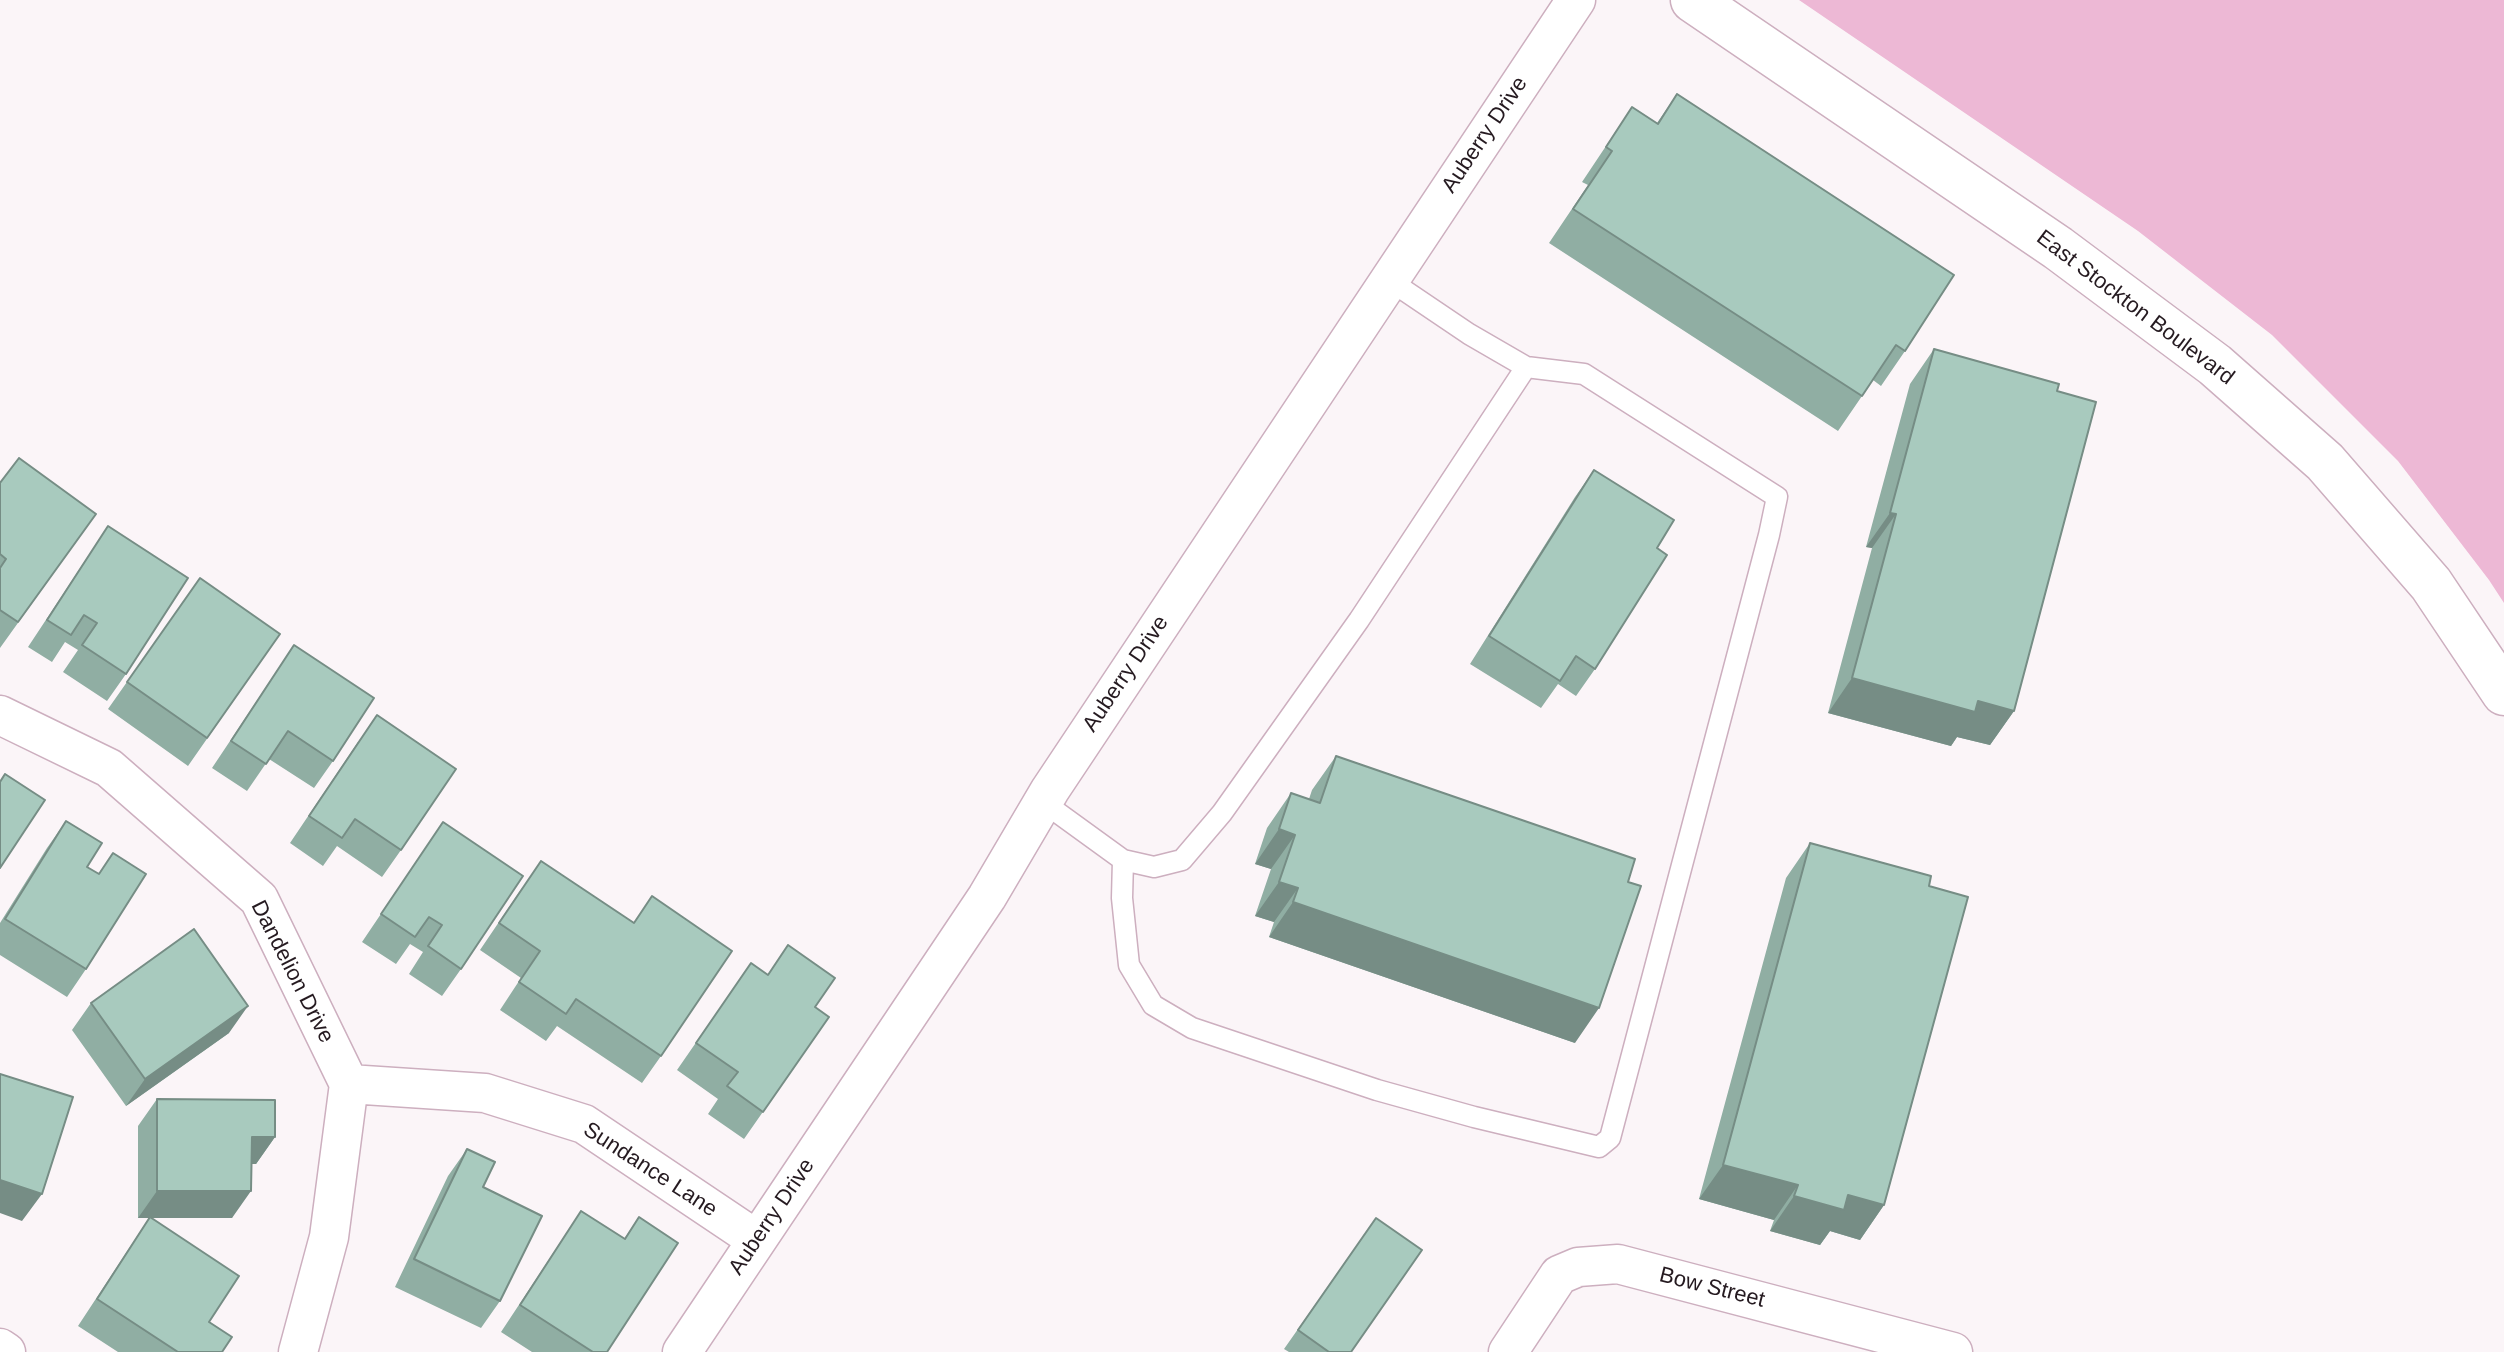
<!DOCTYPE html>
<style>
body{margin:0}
canvas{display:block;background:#fbf5f8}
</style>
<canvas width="2504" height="1352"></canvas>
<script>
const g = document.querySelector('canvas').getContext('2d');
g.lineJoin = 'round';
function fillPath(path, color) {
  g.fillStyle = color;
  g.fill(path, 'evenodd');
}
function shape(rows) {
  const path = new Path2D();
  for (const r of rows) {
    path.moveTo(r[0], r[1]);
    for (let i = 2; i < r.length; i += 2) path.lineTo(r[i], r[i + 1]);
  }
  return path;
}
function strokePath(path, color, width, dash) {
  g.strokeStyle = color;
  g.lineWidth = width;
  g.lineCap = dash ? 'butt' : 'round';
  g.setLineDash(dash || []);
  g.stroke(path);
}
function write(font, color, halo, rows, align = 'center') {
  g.font = font + ' Arial,sans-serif';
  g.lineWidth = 8;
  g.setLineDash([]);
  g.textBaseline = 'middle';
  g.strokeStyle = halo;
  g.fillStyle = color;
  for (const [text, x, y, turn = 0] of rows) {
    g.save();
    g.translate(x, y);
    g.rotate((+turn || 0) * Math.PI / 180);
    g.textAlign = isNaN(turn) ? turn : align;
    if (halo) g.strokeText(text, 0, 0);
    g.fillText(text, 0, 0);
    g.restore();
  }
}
const green = shape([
 [1799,0,2504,0,2504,603,2489,580,2398,461,2272,335,2138,231]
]);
const lane = shape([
 [1043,802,1123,860,1154,867,1182,860,1222,813,1359,620,1526,367,1469,334,1389,280],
 [1123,860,1122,898,1129,965,1153,1005,1192,1028,1377,1090,1474,1117,1599,1147,1610,1138,1769,535,1777,497,1584,374,1526,367]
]);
const street = shape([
 [0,715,109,768,259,899,349,1084,329,1237,298,1352],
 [349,1084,485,1093,584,1124,757,1240],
 [0,1348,6,1352],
 [682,1352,987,897,1050,790,1576,0],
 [1508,1352,1559,1275,1578,1267,1618,1264,1953,1352]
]);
const secondary = shape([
 [1693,0,2058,248,2215,365,2325,462,2431,584,2504,693]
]);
const wall = shape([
 [1677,94,1905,351,1881,386,1873,380,1838,431,1549,243,1588,185,1582,182,1632,107,1657,123],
 [1934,349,2057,391,2014,711,1990,745,1957,737,1951,746,1828,713,1872,548,1866,547,1910,384],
 [1594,470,1657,548,1595,669,1576,696,1558,684,1541,708,1470,664,1575,497],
 [0,483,96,514,0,648],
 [108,526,126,674,107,701,63,672,78,650,65,642,52,662,28,647],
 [200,578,280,634,188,766,108,709],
 [294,645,333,761,314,788,269,759,247,791,212,768],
 [358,742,401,850,382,877,337,846,323,866,290,843],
 [1336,756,1575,1043,1269,937,1274,922,1255,916,1271,869,1255,864,1267,828,1291,793,1309,799,1312,790],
 [66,821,87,867,99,874,113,853,86,969,67,997,0,955,0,923,47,848],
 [443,822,461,969,442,996,409,974,423,952,410,944,396,964,362,942],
 [1810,843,1929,886,1884,1205,1860,1240,1830,1231,1820,1245,1770,1231,1774,1220,1699,1199,1786,878],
 [522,888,661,1056,642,1083,557,1026,546,1041,500,1010,521,978,480,950],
 [751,963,829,1017,744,1139,708,1114,718,1099,677,1070],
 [91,1003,229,1033,126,1106,72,1030],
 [157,1099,275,1137,256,1164,251,1164,232,1218,151,1218,209,1322,222,1352,118,1352,78,1326,149,1218,138,1218,138,1126],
 [467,1149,483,1187,500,1301,481,1328,395,1287,448,1176],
 [581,1211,624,1239,639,1217,607,1352,532,1352,501,1332],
 [1376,1218,1351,1352,1289,1352,1284,1349]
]);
const shadedWall = shape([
 [1890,513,1896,514,1872,548,1866,547],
 [1852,678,1978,701,2014,711,1990,745,1957,737,1951,746,1828,713],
 [1279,829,1295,835,1271,869,1255,864],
 [1279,882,1298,888,1274,922,1255,916],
 [1293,902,1599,1008,1575,1043,1269,937],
 [248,1006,229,1033,126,1106,145,1079],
 [252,1137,275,1137,256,1164,232,1164],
 [1723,1165,1798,1185,1774,1220,1699,1199],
 [0,1180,42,1194,22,1221,0,1213],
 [157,1191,251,1191,232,1218,138,1218],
 [1848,1195,1884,1205,1860,1240,1830,1231,1820,1245,1770,1231,1794,1196]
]);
const building = shape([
 [1677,94,1954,275,1905,351,1896,345,1862,396,1573,209,1612,151,1606,147,1632,107,1658,124,1677,94],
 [1934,349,2059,384,2057,391,2096,402,2014,711,1978,701,1975,712,1852,678,1896,514,1890,513,1934,349],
 [19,458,96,514,18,622,0,610,0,568,6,559,0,554,0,483,19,458],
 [1594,470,1674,520,1657,548,1667,555,1595,669,1576,656,1560,681,1489,636,1594,470],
 [108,526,188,578,126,674,82,645,97,623,84,615,71,635,47,620,108,526],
 [200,578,280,634,207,738,127,682,200,578],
 [294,645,374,698,333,761,288,731,266,764,231,741,294,645],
 [377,715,456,769,401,850,355,819,342,838,309,816,377,715],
 [1336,756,1635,859,1628,882,1641,886,1599,1008,1293,902,1298,888,1279,882,1295,835,1279,829,1291,793,1320,803,1336,756],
 [5,774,45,800,0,868,0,782,5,774],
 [66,821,102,843,87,867,99,874,113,853,146,874,86,969,5,919,66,821],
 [443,822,523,876,461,969,428,946,442,925,429,917,415,937,381,914,443,822],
 [1810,843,1931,876,1929,886,1968,897,1884,1205,1848,1195,1844,1210,1794,1196,1798,1185,1723,1165,1810,843],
 [541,861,634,923,652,896,732,951,661,1056,576,999,566,1014,519,982,540,951,499,923,541,861],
 [194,929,248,1006,145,1079,91,1003,194,929],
 [788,945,835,978,815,1007,829,1017,763,1112,727,1086,738,1072,696,1043,751,963,768,975,788,945],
 [0,1074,73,1097,42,1194,0,1180,0,1074],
 [157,1099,275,1100,275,1137,252,1137,251,1191,157,1191,157,1099],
 [467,1149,495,1162,483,1187,542,1216,500,1301,414,1259,467,1149],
 [581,1211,625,1239,639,1217,678,1243,607,1352,593,1352,520,1305,581,1211],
 [150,1217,239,1276,209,1322,232,1337,222,1352,178,1352,97,1299,150,1217],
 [1376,1218,1422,1250,1351,1352,1329,1352,1298,1330,1376,1218]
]);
const streetNames = [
 ["Auberry Drive",1485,135,-56],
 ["East Stockton Boulevard",2135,308,37],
 ["Auberry Drive",1126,674,-56],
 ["Dandelion Drive",292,972,63],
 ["Sundance Lane",650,1170,33],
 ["Auberry Drive",772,1217,-56],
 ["Bow Street",1712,1288,14]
];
fillPath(green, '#edb8d5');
strokePath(lane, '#cdafbf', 23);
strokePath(street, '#cdafbf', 41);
strokePath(secondary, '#cdafbf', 47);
strokePath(lane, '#fff', 20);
strokePath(street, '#fff', 38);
strokePath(secondary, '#fff', 44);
fillPath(wall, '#90aea3');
fillPath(shadedWall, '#768d85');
fillPath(building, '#a8cabe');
strokePath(building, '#768d85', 2);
write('22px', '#251a20', '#fff', streetNames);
</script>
